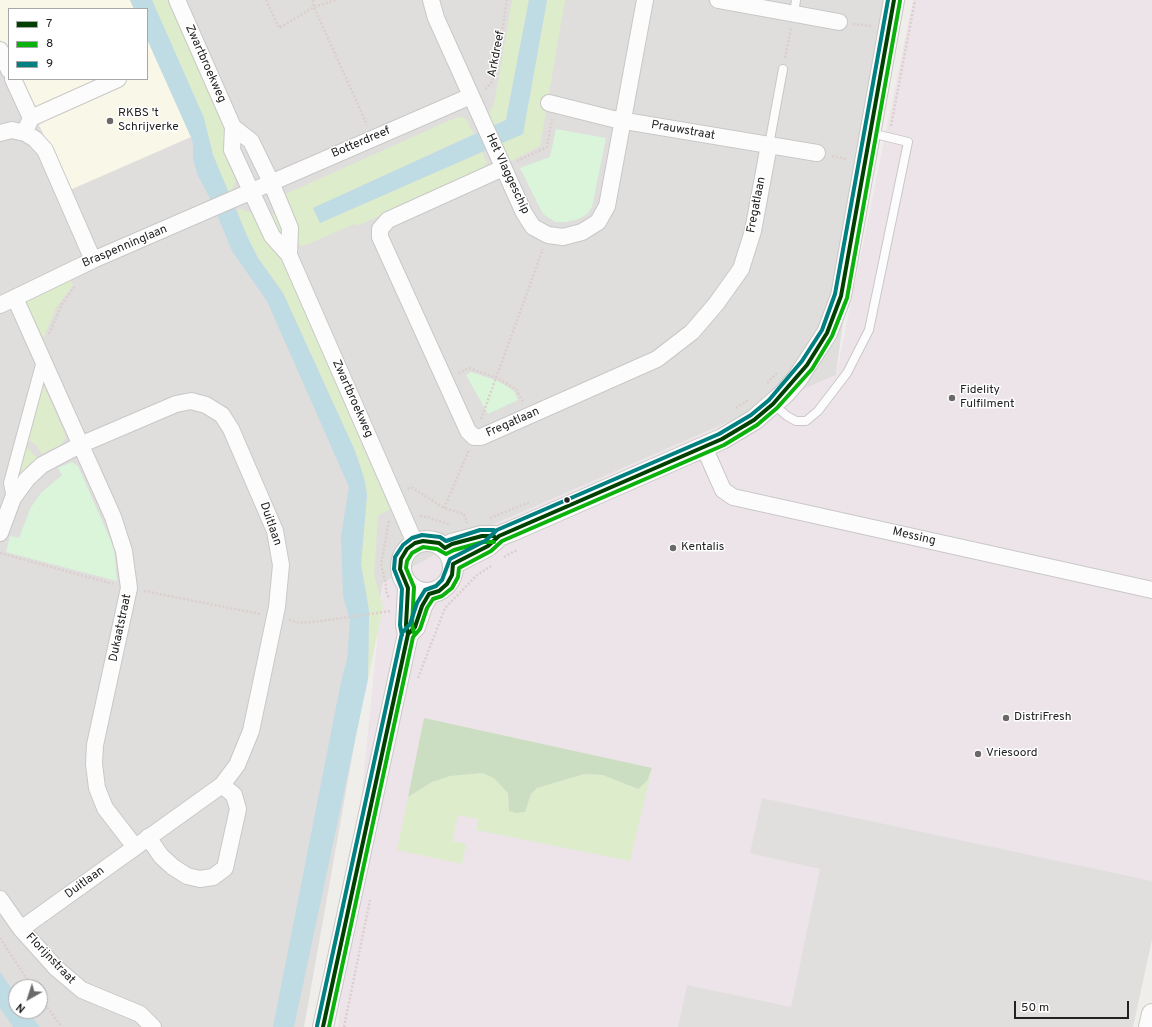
<!DOCTYPE html>
<style>
body{margin:0}
#map{position:relative;width:1152px;height:1027px;overflow:hidden;background:#f0eeeb;font-family:Overpass,sans-serif}
canvas{display:block}
.legend{position:absolute;left:8px;top:8px;width:140px;height:72px;box-sizing:border-box;background:#fff;border:1px solid #a7a7a7;margin:0;padding:5px 7px;list-style:none;font-size:12px;color:#222}
.legend li{display:flex;align-items:center;gap:8px;height:20px}
.legend b{width:20px;border:1px solid #a7a7a7}
.north{position:absolute;left:8px;top:979px;width:40px;height:40px;box-sizing:border-box;background:#fff;border:1px solid #a7a7a7;border-radius:50%;rotate:219deg;font-size:11px;font-weight:700;line-height:16px;text-align:center;color:#222}
.north::after{content:'';display:block;margin:auto;width:14px;height:18px;background:#6a6968;clip-path:polygon(50% 0,100% 100%,50% 72%,0 100%)}
.scale{position:absolute;left:1014px;top:1001px;width:115px;height:18px;box-sizing:border-box;border:2px solid #222;border-top:0;padding-left:5px;font-size:12px;line-height:14px;white-space:nowrap;color:#222;-webkit-text-stroke:3px #fff;paint-order:stroke}
</style>
<div id="map">
<canvas width="1152" height="1027"></canvas>
<ul class="legend">
<li><b style="height:5px;background:#004000"></b>7</li>
<li><b style="height:5px;background:#0cb20c"></b>8</li>
<li><b style="height:5px;background:#008080"></b>9</li>
</ul>
<div class="north">N</div>
<div class="scale">50 m</div>
</div>
<script>
const g = document.querySelector('canvas').getContext('2d');
g.lineJoin = 'round';
function fillPath(path, color) {
  g.fillStyle = color;
  g.fill(path, 'evenodd');
}
function shape(rows) {
  const path = new Path2D();
  for (const r of rows) {
    if (r.length === 3) {
      path.moveTo(r[0] + r[2], r[1]);
      path.arc(r[0], r[1], r[2], 0, 2 * Math.PI);
      continue;
    }
    path.moveTo(r[0], r[1]);
    for (let i = 2; i < r.length; i += 2) path.lineTo(r[i], r[i + 1]);
  }
  return path;
}
function strokePath(path, color, width, dash) {
  g.strokeStyle = color;
  g.lineWidth = width;
  g.lineCap = dash ? 'butt' : 'round';
  g.setLineDash(dash || []);
  g.stroke(path);
}
function write(font, color, halo, rows, align = 'center') {
  g.font = font + ' Overpass,sans-serif';
  g.lineWidth = 3;
  g.setLineDash([]);
  g.textBaseline = 'middle';
  g.strokeStyle = halo;
  g.fillStyle = color;
  for (const [text, x, y, turn = 0] of rows) {
    g.save();
    g.translate(x, y);
    g.rotate((+turn || 0) * Math.PI / 180);
    g.textAlign = isNaN(turn) ? turn : align;
    if (halo) g.strokeText(text, 0, 0);
    g.fillText(text, 0, 0);
    g.restore();
  }
}
const residential = shape([
 [0,0,885,0,836,375,479,531,383,583,304,1027,0,1027],
 [9,9,147,9,147,79,9,79],
 [16,987,40,987,40,1011,16,1011]
]);
const industrial = shape([
 [913,0,1152,0,1152,933,1131,1027,338,1027,383,583,479,531,836,375]
]);
const education = shape([
 [0,0,130,0,134,9,9,9,9,60,0,39],
 [147,39,191,137,70,190,17,79,147,79]
]);
const grass = shape([
 [152,0,169,0,219,112,224,127,226,159,236,180,232,190,229,193,213,155,210,141],
 [512,0,529,0,506,120,487,128,488,114,494,104],
 [547,0,565,0,540,146,504,165,495,146,523,133],
 [462,117,466,119,474,134,313,208,320,223,482,152,487,162,483,169,357,226,354,224,301,247,279,197,455,118],
 [241,209,252,213,283,261,390,509,378,516,374,575,383,607,368,679,369,611,361,564,367,495,364,478,355,451,283,293,258,258,247,236,237,210],
 [278,213,289,246,268,216],
 [70,278,73,285,56,308,44,337,41,338,26,306,27,300],
 [43,384,66,437,62,444,42,454,35,444,26,439],
 [25,445,37,458,13,482],
 [652,768,630,861,476,830,478,819,458,815,452,841,466,844,462,864,397,850,408,797,432,782,450,776,482,773,494,777,508,793,509,810,528,804,531,794,537,788,584,774,603,775,622,781,635,789,647,781]
]);
const forest = shape([
 [424,718,652,768,647,781,638,789,603,775,584,774,537,788,531,794,525,812,516,813,509,811,508,793,494,778,482,773,450,776,432,782,408,797]
]);
const park = shape([
 [556,129,606,138,592,207,587,214,579,219,566,222,555,222,543,214,520,168,550,157],
 [471,372,498,381,514,391,518,400,488,414,466,375],
 [72,462,78,466,110,539,114,550,117,581,6,552,10,536,19,538,31,507,41,493,62,475,58,468]
]);
const parking = shape([
 [762,798,1152,881,1152,940,1133,1027,678,1027,687,985,791,1007,820,869,750,853]
]);
const water = shape([
 [130,0,152,0,204,118,213,155,247,236,258,258,283,293,355,451,364,478,367,495,361,564,369,611,368,679,294,1027,273,1027,341,682,347,660,350,620,343,596,341,536,349,487,267,301,232,251,211,200,198,176,193,159,193,144,191,137,147,39,147,9,134,9],
 [529,0,547,0,523,134,320,223,313,208,506,120],
 [0,972,16,995,16,1011,27,1011,40,1027,13,1027,12,1025,0,1008]
]);
const path = shape([
 [266,0,279,28,314,7,336,0],
 [313,0,314,7,367,125],
 [853,24,872,26],
 [785,58,791,28],
 [485,89,492,82,496,70,507,0],
 [891,126,915,0],
 [832,156,846,159],
 [517,161,547,147,552,119],
 [49,334,62,304,75,286],
 [458,373,469,368,497,378,516,389,523,402],
 [767,383,778,372],
 [736,408,748,400],
 [481,419,543,249],
 [408,489,411,487,444,508,464,514,467,523],
 [444,508,469,450],
 [420,516,427,517,451,525],
 [490,518,530,502],
 [389,521,381,564,386,585,386,591,389,598],
 [0,553,113,584],
 [504,557,517,550],
 [144,591,260,614],
 [289,620,300,623,321,621,391,611],
 [418,678,445,608,477,575,491,566],
 [0,938,32,987],
 [40,998,62,1027],
 [344,1027,370,900]
]);
const service = shape([
 [794,14,796,0],
 [769,145,783,69],
 [773,404,787,416,796,421,806,421,818,411,847,373,869,330,908,142,871,133]
]);
const pedestrian = shape([
 [13,498,10,483,43,361]
]);
const minor = shape([
 [177,0,233,127,232,150,272,236,289,255,415,543],
 [431,0,436,18,524,213,533,227,548,235,563,237,582,232,598,222,607,206,645,0],
 [718,0,839,22],
 [0,50,9,70],
 [13,79,31,118,27,127],
 [549,103,613,119,817,153],
 [31,118,118,79],
 [233,127,251,141,271,182,290,228,289,255],
 [0,133,12,130,25,133,35,139,45,150,93,260],
 [503,168,388,220,380,229,380,237,468,431,474,437,481,437,657,359,692,332,716,304,741,269,753,231,769,145],
 [15,298,113,517,124,551,129,588,95,745,94,764,97,788,105,808,135,847],
 [0,305,93,260,471,96],
 [704,447,723,490,733,497,1152,590],
 [0,533,13,498,27,479,42,465,80,445,176,404,191,401,206,405,222,415,231,429,275,531,281,565,277,607,251,731,237,765,222,785,21,929],
 [148,837,161,856,173,867,187,876,200,879,213,877,225,868,238,809,234,795,222,785],
 [0,899,21,929,56,968,82,990,140,1014,153,1027]
]);
const tertiary = shape([
 [427,567,26],
 [445,548,452,544,482,536,499,536,512,531,722,439,754,420,785,393,797,379,827,333,841,296,894,0],
 [453,564,488,546,495,540],
 [408,588,406,625,408,634],
 [323,1027,404,652,408,634,415,627,422,606,429,594],
 [1149,1027,1152,1014]
]);
const bus1 = shape([
 [408,634,406,625,408,588,400,569,401,559,407,549,415,543,423,541,439,543,445,548,452,544,482,536,494,536],
 [323,1027,408,634,415,627,422,606,429,594,439,591,447,584,452,575,453,564,488,546,499,536,722,439,754,420,773,404,807,365,827,333,841,296,894,0]
]);
const bus2 = shape([
 [414,633,412,625,414,587,406,568,407,561,412,553,423,547,437,549,446,554,454,550,483,542,494,542],
 [329,1027,413,637,420,629,427,608,433,599,442,596,452,588,458,577,459,568,491,551,502,541,724,445,757,425,777,408,812,369,832,336,847,298,900,1]
]);
const bus3 = shape([
 [402,635,400,625,402,589,394,569,395,557,403,545,412,538,422,535,440,537,446,541,480,530,494,530],
 [317,1026,402,633,410,624,417,603,425,590,436,586,442,580,450,559,485,541,497,530,719,434,751,415,769,400,802,361,822,330,835,294,888,0]
]);
const markers = [
 [110,121,4,"#6a6968"],
 [952,398,4,"#6a6968"],
 [567,500,3.5,"#222"],
 [673,548,4,"#6a6968"],
 [1006,718,4,"#6a6968"],
 [978,754,4,"#6a6968"]
];
const streetNames = [
 ["Arkdreef",497,54,-79],
 ["Zwartbroekweg",205,64,66],
 ["Prauwstraat",683,131,10],
 ["Botterdreef",361,143,-23],
 ["Het Vlaggeschip",507,174,65],
 ["Fregatlaan",757,205,-79],
 ["Braspenninglaan",125,247,-23],
 ["Zwartbroekweg",352,399,66],
 ["Fregatlaan",513,423,-24],
 ["Duitlaan",270,524,71],
 ["Messing",914,537,13],
 ["Dukaatstraat",121,628,-78],
 ["Duitlaan",85,883,-36],
 ["Florijnstraat",50,959,46]
];
const poiNames = [
 ["RKBS 't",118,114],
 ["Schrijverke",118,128],
 ["Fidelity",960,391],
 ["Fulfilment",960,405],
 ["Kentalis",681,548],
 ["DistriFresh",1014,718],
 ["Vriesoord",986,754]
];
fillPath(residential, '#dfdedc');
fillPath(industrial, '#ede4e9');
fillPath(education, '#f8f7e8');
fillPath(grass, '#ddeccb');
fillPath(forest, '#cbdec1');
fillPath(park, '#daf5da');
fillPath(parking, '#e0dfde');
fillPath(water, '#bfdbe3');
strokePath(service, '#c9c8c7', 10);
strokePath(pedestrian, '#c9c8c7', 14);
strokePath(minor, '#c9c8c7', 18);
strokePath(tertiary, '#c9c8c7', 22);
strokePath(path, '#dccecd', 2.5, [2, 2]);
strokePath(service, '#fdfcfc', 8);
strokePath(pedestrian, '#fdfcfc', 12);
strokePath(minor, '#fdfcfc', 16);
strokePath(tertiary, '#fdfcfc', 20);
strokePath(bus1, '#004000', 4);
strokePath(bus2, '#0cb20c', 4);
strokePath(bus3, '#008080', 4);
for (const [x, y, r, color] of markers) {
  const dot = new Path2D();
  dot.arc(x, y, r, 0, 2 * Math.PI);
  g.fillStyle = color;
  g.fill(dot);
  strokePath(dot, '#fff', 1.5);
}
write('12px', '#222', '#fff', streetNames);
write('12px', '#222', '#fff', poiNames, 'left');
</script>
